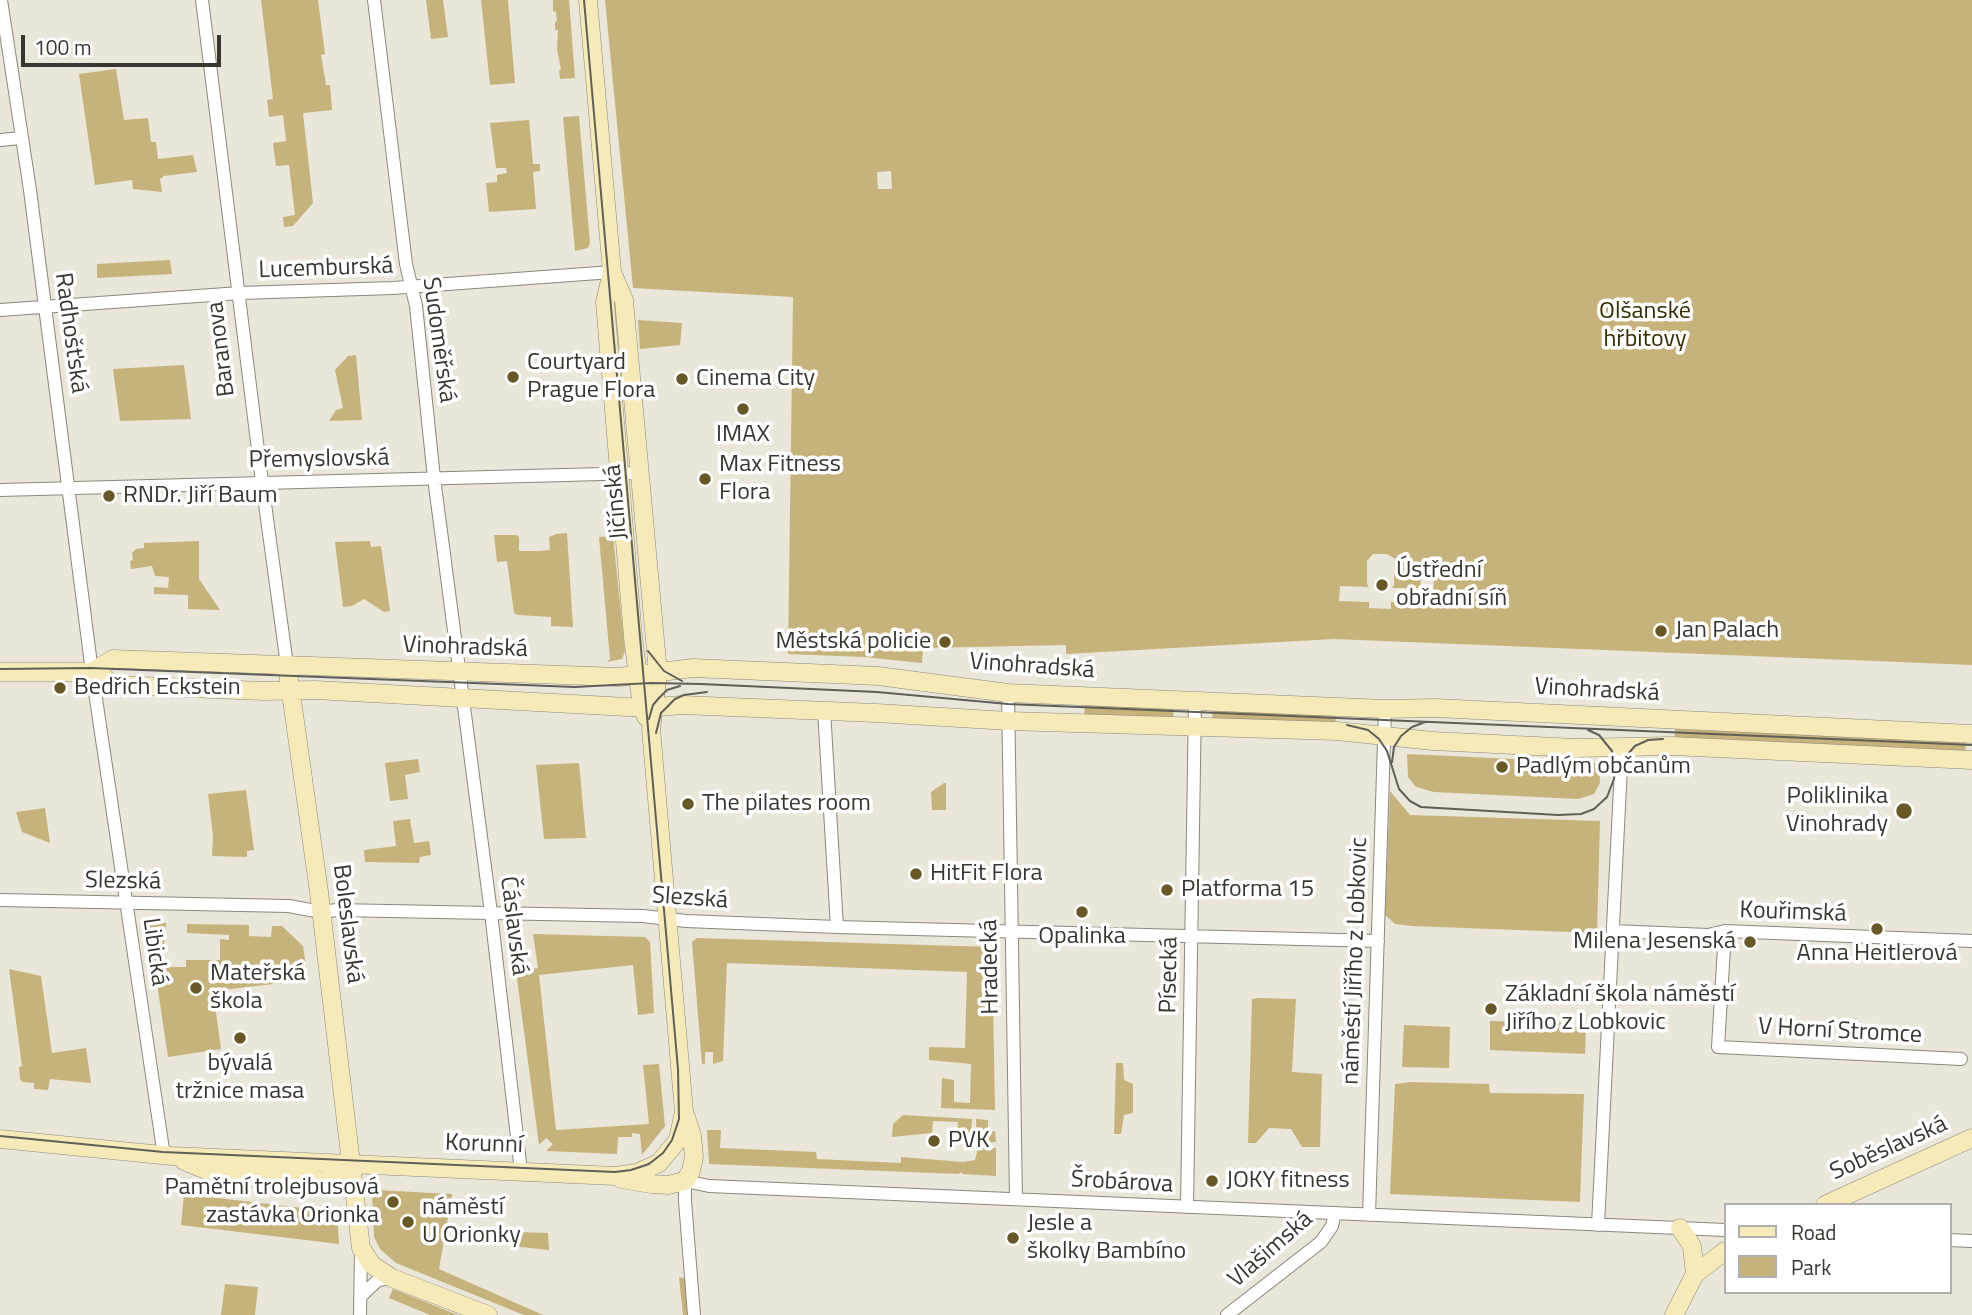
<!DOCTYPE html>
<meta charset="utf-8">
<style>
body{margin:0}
#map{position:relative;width:1972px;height:1315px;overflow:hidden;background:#eae6da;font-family:"Titillium Web",sans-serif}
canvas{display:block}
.legend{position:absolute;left:1724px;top:1203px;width:228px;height:91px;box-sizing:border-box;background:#fff;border:2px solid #afafad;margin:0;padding:9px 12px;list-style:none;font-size:21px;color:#373631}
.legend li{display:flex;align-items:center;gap:14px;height:35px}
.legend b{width:35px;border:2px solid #afafad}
.scale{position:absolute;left:21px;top:35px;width:200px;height:32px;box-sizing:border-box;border:4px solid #373631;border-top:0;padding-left:9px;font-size:21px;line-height:24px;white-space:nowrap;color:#373631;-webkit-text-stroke:5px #fff;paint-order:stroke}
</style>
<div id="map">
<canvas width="1972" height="1315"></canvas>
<ul class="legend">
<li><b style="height:9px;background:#f6eab9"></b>Road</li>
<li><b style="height:19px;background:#c6b37b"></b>Park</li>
</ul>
<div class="scale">100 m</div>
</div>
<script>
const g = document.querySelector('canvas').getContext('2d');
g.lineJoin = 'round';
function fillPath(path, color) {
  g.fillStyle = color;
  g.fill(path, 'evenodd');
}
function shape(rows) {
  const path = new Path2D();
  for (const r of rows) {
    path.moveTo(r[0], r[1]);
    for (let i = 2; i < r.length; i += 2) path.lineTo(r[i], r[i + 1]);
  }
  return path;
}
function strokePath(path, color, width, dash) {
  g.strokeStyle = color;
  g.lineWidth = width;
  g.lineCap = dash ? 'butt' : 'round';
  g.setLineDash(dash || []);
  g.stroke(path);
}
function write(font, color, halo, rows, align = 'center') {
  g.font = font + ' "Titillium Web",sans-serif';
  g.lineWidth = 7;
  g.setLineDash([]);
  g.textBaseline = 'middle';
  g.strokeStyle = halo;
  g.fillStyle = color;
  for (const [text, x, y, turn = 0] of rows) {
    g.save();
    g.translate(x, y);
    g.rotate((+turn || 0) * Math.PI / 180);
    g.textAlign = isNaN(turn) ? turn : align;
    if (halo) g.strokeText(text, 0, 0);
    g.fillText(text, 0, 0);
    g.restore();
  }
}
const green = shape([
 [261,0,318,0,325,54,321,55,326,85,330,85,332,110,303,113,313,203,293,226,284,227,283,217,295,215,289,165,276,166,273,143,286,141,283,115,269,117,267,100,273,99],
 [426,0,443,0,448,37,431,39],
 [481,0,508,0,515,83,490,85],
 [553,0,569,0,575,78,560,79,559,71,561,70,557,49,558,30,555,30,555,22,557,21,556,12,553,11],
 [605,0,1972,0,1972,665,1334,639,1066,654,1066,645,923,648,922,663,864,657,788,654,793,297,633,288],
 [891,171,892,189,878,189,877,172],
 [1373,554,1387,554,1394,558,1394,585,1392,588,1420,588,1421,577,1434,578,1433,604,1391,602,1391,609,1369,608,1369,602,1339,601,1340,586,1369,587,1367,584,1367,561],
 [116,69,124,120,148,118,151,142,156,142,158,159,193,155,197,172,164,176,160,179,162,192,133,189,132,180,95,185,79,74],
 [579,116,590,243,588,248,575,251,563,117],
 [529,120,533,164,540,164,540,171,533,172,536,209,489,212,486,183,497,182,497,175,507,173,506,168,496,168,490,123],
 [170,260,172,274,97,278,97,264],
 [638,320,682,323,680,345,640,349],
 [356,355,362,420,329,421,336,410,343,408,335,370,348,356],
 [184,365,191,419,120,421,113,369],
 [567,533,573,627,551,626,551,617,518,615,514,613,507,561,497,562,494,535,516,535,519,537,519,551,539,551,550,550,549,537,556,534],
 [613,536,625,651,622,659,607,662,610,659,599,537],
 [199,541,199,579,220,610,188,609,188,595,154,594,154,587,168,588,169,577,155,576,152,566,131,569,130,561,133,560,132,553,136,549,144,548,144,543],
 [370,541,371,547,381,546,390,611,384,612,364,599,352,606,343,607,335,542],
 [1085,705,1174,709,1173,720,1084,717],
 [1213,709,1336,714,1335,727,1212,721],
 [1675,729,1966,742,1965,755,1674,742],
 [1407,754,1599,763,1600,783,1594,794,1578,799,1434,792,1416,787,1408,777],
 [418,759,420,772,405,775,408,799,390,801,385,763],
 [579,763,586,838,544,839,536,765],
 [944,783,946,783,946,810,932,810,931,792],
 [246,790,254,850,247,851,247,857,212,856,213,836,208,794],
 [1390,791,1410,815,1600,821,1597,933,1412,926,1395,924,1385,915],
 [45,808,50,843,22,832,16,812],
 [410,819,414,843,429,841,431,855,420,857,419,863,365,862,364,850,396,846,393,821],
 [150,923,166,923,162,967,186,967,186,960,220,960,220,939,229,940,229,935,187,933,187,924,249,925,249,936,271,937,272,926,282,926,303,946,308,980,213,991,221,1049,168,1057,148,924],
 [533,934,645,937,650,942,654,1013,638,1015,633,965,539,975,556,1130,649,1124,643,1065,659,1064,665,1126,642,1155,640,1134,632,1133,632,1137,618,1137,617,1154,546,1151,553,1144,546,1138,539,1145,516,971,538,968],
 [697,938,992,947,995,1110,941,1108,942,1078,954,1080,954,1102,970,1103,971,1064,929,1060,929,1047,965,1048,967,972,727,963,723,1061,713,1064,713,1052,705,1052,705,1064,702,1064,692,942],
 [9,969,41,976,52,1053,86,1048,91,1083,50,1079,48,1090,34,1089,34,1083,23,1082,20,1079,19,1067,22,1066],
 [1259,998,1296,999,1292,1072,1322,1074,1320,1147,1302,1147,1291,1129,1269,1128,1256,1143,1248,1143,1252,999],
 [1490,1021,1570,1023,1570,1027,1586,1027,1585,1054,1490,1050],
 [1404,1025,1450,1027,1449,1068,1402,1067],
 [1116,1063,1123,1063,1124,1080,1133,1084,1133,1113,1124,1115,1121,1134,1114,1134],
 [1412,1082,1489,1084,1490,1093,1584,1094,1580,1202,1390,1194,1395,1084],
 [903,1115,972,1119,971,1133,957,1135,958,1122,933,1121,932,1133,892,1137,893,1124],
 [976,1119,988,1120,988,1131,995,1131,996,1142,977,1142],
 [707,1130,721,1130,720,1148,816,1152,817,1159,901,1163,901,1157,963,1162,975,1160,978,1148,996,1148,996,1176,962,1174,962,1172,958,1174,709,1164],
 [376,1190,452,1194,439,1269,543,1315,524,1315,396,1263,380,1249,374,1237,372,1193],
 [184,1194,337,1212,339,1244,181,1225],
 [487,1231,548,1233,549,1250,512,1246,490,1239],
 [679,1277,686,1279,689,1315,683,1315],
 [225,1284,258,1287,255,1315,221,1315],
 [393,1289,458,1315,430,1315,389,1298]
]);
const street = shape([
 [1,0,30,190,92,672,164,1156],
 [202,0,262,482,287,665],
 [374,0,406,264,416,306,434,478,491,913,521,1171],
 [0,140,21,138],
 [0,310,240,293,393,288,612,272],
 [0,490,640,473],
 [1008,693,1016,1199],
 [824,710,837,927],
 [0,900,289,906,321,912,337,910,643,916,686,921,837,927,1378,941],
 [1613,931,1708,935,1725,931,1972,941],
 [1725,931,1718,1047,1961,1059],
 [1187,1207,1195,701],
 [1369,1215,1385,709],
 [1598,1225,1622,747],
 [1949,1240,1972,1241],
 [360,1297,378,1280,392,1278],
 [360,1315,361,1249],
 [694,1315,685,1201,685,1181,709,1186,1725,1230],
 [1227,1315,1321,1242,1332,1226,1335,1213]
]);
const secondary = shape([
 [612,272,605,302,633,637,642,707,646,717],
 [287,665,319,892,361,1248,372,1265,392,1278,488,1315],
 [0,672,92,672,116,685,263,691,315,690,646,708,682,705,876,713,1009,721,1337,731,1433,741,1576,748,1672,746,1972,760],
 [92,672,113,659,619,677,693,668,878,676,1008,693,1385,709,1435,708,1972,734],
 [0,1139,172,1156,615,1176,637,1173,659,1163,678,1140,684,1112,651,729,658,673,624,300,612,272,588,0],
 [184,1161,206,1170,239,1176,322,1181,333,1179,351,1164],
 [621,1179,651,1184,668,1185,685,1181],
 [685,1181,691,1171,694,1157,692,1136,686,1117],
 [1825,1205,1972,1138],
 [1680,1228,1692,1246,1695,1274],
 [1674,1315,1695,1274,1725,1251]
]);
const tram = shape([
 [648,651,664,671,682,681],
 [0,669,91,668,575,687,651,683,701,684,877,692,1008,704,1972,745],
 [649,719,653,705,659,698,667,690,680,686],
 [1347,725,1368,730,1379,739,1387,751,1399,789,1410,801,1421,807,1558,815,1581,814,1594,809,1607,797,1614,779,1615,768,1612,751,1599,735,1588,730],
 [656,733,661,713,675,699,684,695,707,692],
 [1392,762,1394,747,1401,736,1412,727,1425,722],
 [1615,776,1628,754,1635,746,1648,740,1663,739],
 [0,1136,163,1152,615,1172,631,1170,649,1164,663,1153,672,1140,679,1119,678,1069,584,0]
]);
const markers = [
 [513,377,7,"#685826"],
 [682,379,7,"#685826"],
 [743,409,7,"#685826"],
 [705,479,7,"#685826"],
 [109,496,7,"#685826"],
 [1382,585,7,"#685826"],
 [1661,631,7,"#685826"],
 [945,642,7,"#685826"],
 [60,688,7,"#685826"],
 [1502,767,7,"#685826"],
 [688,804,7,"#685826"],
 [1904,811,9,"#685826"],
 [916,874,7,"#685826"],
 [1167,890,7,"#685826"],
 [1082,912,7,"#685826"],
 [1877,929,7,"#685826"],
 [1750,942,7,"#685826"],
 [196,988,7,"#685826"],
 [1491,1009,7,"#685826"],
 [240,1038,7,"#685826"],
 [934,1141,7,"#685826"],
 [1212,1181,7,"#685826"],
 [393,1202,7,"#685826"],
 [408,1222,7,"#685826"],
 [1013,1238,7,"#685826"]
];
const streetNames = [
 ["Lucemburská",326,269,-2],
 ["Radhošťská",70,333,82],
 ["Sudoměřská",438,340,82],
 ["Baranova",222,349,-97],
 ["Přemyslovská",319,460,-1],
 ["Jičínská",617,502,-95],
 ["Vinohradská",465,648,2],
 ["Vinohradská",1032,667,4],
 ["Vinohradská",1597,691,3],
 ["Slezská",123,882,1],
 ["Slezská",690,899,4],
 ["Kouřimská",1793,913,2],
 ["Boleslavská",347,924,83],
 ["Čáslavská",513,926,83],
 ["Libická",154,952,82],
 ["náměstí Jiřího z Lobkovic",1356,961,-88],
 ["Hradecká",991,967,-91],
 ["Písecká",1170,975,-89],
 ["V Horní Stromce",1840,1032,3],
 ["Korunní",484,1145,2],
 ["Soběslavská",1889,1149,-24],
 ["Šrobárova",1122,1183,3],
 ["Vlašimská",1271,1250,-41]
];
const parkNames = [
 ["Olšanské",1645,312],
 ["hřbitovy",1645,340]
];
const poiNames = [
 ["Courtyard",527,363],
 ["Prague Flora",527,391],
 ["Cinema City",696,379],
 ["IMAX",743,435,"center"],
 ["Max Fitness",719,465],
 ["Flora",719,493],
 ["RNDr. Jiří Baum",123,496],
 ["Ústřední",1396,571],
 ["obřadní síň",1396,599],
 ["Jan Palach",1675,631],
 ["Městská policie",931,642,"right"],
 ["Bedřich Eckstein",74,688],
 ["Padlým občanům",1516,767],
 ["Poliklinika",1888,797,"right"],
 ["Vinohrady",1888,825,"right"],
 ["The pilates room",702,804],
 ["HitFit Flora",930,874],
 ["Platforma 15",1181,890],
 ["Opalinka",1082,937,"center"],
 ["Milena Jesenská",1736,942,"right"],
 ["Anna Heitlerová",1877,954,"center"],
 ["Mateřská",210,974],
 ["škola",210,1002],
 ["Základní škola náměstí",1505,995],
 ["Jiřího z Lobkovic",1505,1023],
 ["bývalá",240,1064,"center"],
 ["tržnice masa",240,1092,"center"],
 ["PVK",948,1141],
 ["JOKY fitness",1226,1181],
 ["Pamětní trolejbusová",379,1188,"right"],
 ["zastávka Orionka",379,1216,"right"],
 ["náměstí",422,1208],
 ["U Orionky",422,1236],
 ["Jesle a",1027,1224],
 ["školky Bambíno",1027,1252]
];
fillPath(green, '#c6b37b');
strokePath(street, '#8b877c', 14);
strokePath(secondary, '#8b877c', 19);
strokePath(street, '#fff', 12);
strokePath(secondary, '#f6eab9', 18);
strokePath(tram, '#605e58', 2);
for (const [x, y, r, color] of markers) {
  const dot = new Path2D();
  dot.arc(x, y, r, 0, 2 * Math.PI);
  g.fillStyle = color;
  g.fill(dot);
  strokePath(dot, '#fff', 2.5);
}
write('24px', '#373631', '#fff', streetNames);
write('24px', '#372b01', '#fff', parkNames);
write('24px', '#373631', '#fff', poiNames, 'left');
</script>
